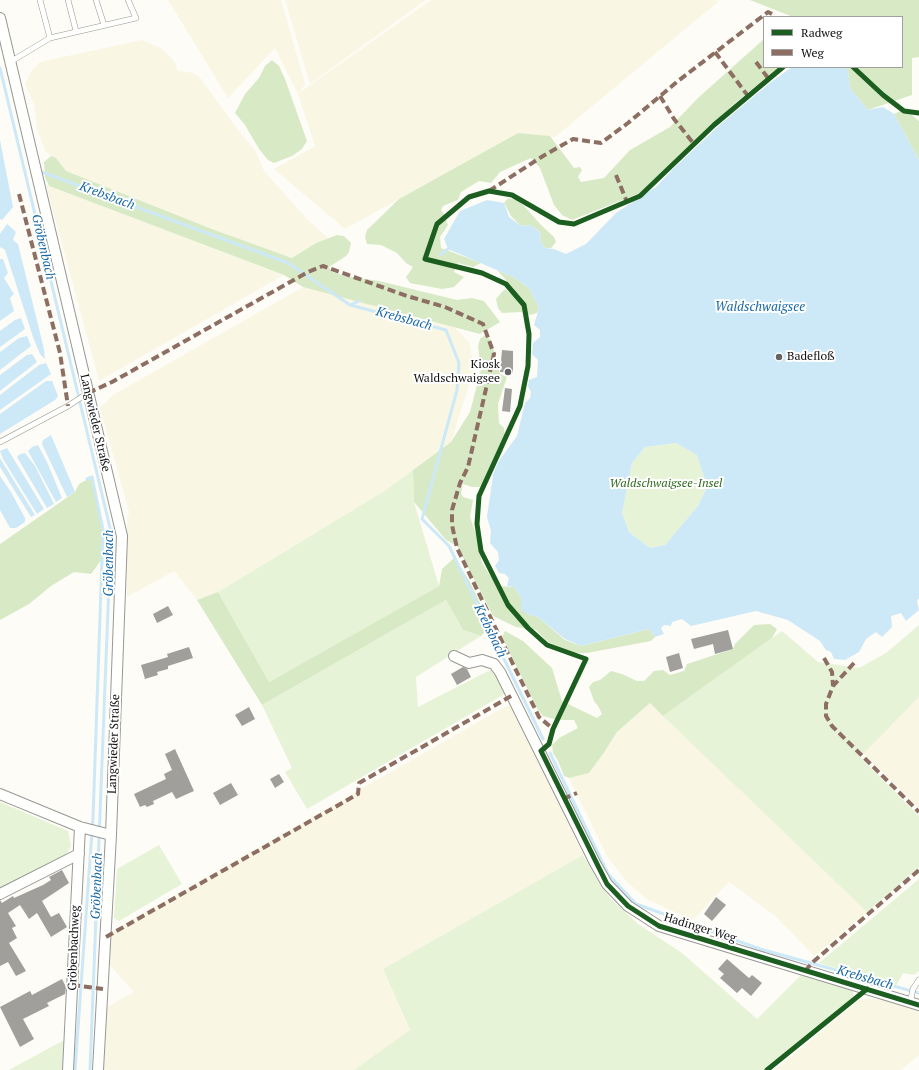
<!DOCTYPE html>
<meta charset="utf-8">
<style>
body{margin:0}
#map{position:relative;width:919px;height:1070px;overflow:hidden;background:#fdfcf7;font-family:"PT Serif",serif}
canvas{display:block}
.legend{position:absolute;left:763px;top:16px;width:140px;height:52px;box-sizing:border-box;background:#fff;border:1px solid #a0a0a0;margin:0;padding:5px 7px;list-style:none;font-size:12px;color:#111}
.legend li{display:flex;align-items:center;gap:8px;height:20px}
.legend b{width:20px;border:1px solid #a0a0a0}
</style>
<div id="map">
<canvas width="919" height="1070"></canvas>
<ul class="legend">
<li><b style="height:5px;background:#1b5e20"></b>Radweg</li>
<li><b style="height:5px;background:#8d6e63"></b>Weg</li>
</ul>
</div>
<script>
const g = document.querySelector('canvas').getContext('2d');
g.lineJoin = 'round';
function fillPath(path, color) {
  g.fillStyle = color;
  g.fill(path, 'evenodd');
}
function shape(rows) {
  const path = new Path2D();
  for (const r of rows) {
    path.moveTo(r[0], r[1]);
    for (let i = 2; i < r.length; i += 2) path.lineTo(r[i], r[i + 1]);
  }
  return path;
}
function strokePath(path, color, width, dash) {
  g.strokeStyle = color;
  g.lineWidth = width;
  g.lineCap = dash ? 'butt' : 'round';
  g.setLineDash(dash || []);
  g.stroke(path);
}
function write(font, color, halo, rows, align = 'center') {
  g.font = font + ' "PT Serif",serif';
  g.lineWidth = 4;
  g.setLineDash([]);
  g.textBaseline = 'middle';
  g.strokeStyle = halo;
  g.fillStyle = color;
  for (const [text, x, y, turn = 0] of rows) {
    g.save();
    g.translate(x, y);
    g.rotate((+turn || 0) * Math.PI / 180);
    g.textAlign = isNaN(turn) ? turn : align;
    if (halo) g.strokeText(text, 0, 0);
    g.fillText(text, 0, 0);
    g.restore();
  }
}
const farmland = shape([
 [168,0,281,0,305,84,299,93,431,0,716,0,718,2,555,137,518,133,345,229,274,169,315,146,298,94,275,48,228,98],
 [285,0,426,0,310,84],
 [142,40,161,48,174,61,178,71,194,73,201,79,241,134,255,150,264,171,307,219,328,238,316,243,293,258,212,229,65,171,56,159,46,152,37,129,34,104,25,85,30,73,40,62],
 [46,185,49,186,284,275,99,381],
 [303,287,436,320,452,325,469,342,474,369,451,442,386,490,218,592,197,600,174,571,127,597,127,520,129,512,100,408,113,395],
 [919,697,919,808,863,753],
 [513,702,583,855,383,969,410,1031,354,1070,104,1070,107,1007,134,992,109,964,111,932],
 [650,703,867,912,814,956,775,916,729,882,693,920,648,900,626,881,607,856,569,778,589,773,603,754,617,732],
 [868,998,892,1001,919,1009,919,1055,901,1070,775,1070,859,1000]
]);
const green = shape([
 [676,443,697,455,707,487,698,506,665,545,650,548,629,532,622,512,632,463,645,447],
 [413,470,414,502,439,586,269,682,218,592,386,490],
 [446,600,463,630,481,636,416,677,418,707,494,668,508,692,307,809,285,772,292,768,262,705],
 [919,625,919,697,860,757,919,816,919,867,867,912,663,716,782,631,818,662,859,668,886,653],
 [0,802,68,831,71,846,64,859,0,892],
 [159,845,182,884,119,921,114,918,117,869],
 [583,855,600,884,610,898,638,924,682,953,757,1019,802,974,850,987,853,992,853,997,764,1070,354,1070,410,1030,383,969],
 [919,879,919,971,914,975,903,973,896,986,819,963],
 [66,1039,64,1070,9,1070]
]);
const forest = shape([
 [750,0,919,0,919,57,912,58,912,95,868,110,850,88,848,71,844,67,902,67,902,17,793,17],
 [764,39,764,67,780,67,735,103,640,193,572,220,562,215,554,205,540,168,531,158,500,172,491,183,479,181,461,192,458,200,443,206,441,210,444,214,448,225,440,237,441,248,481,263,473,267,458,263,454,272,464,277,454,287,442,289,410,283,406,277,413,267,406,263,397,253,381,245,367,244,365,237,367,230,399,199,518,133,550,136,574,168,580,167,582,170,578,177,581,182,604,178,630,150,670,127,699,97],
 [272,60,279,66,285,79,307,141,302,149,292,156,274,163,268,160,259,149,245,125,235,113,245,94,259,78,265,66],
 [905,109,919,121,919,160,894,114],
 [51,156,56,158,66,171,212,229,292,258,316,243,337,235,344,236,351,243,349,252,346,256,329,267,332,272,345,276,379,281,457,300,472,298,484,301,500,322,480,334,303,287,284,275,49,186,45,177,44,162],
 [508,198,517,200,524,206,541,225,554,237,556,242,551,248,545,248,541,242,540,232,531,225,521,226,511,216,504,203],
 [497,270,513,277,529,288,539,308,537,313,530,315,521,312,502,313,498,308,496,299,502,292,505,289,510,293,514,289],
 [485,335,491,340,500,374,507,377,498,404,499,423,504,428,505,442,502,453,480,487,472,487,463,484,461,493,463,497,473,500,470,517,478,540,482,563,497,586,514,587,521,597,527,614,538,617,565,640,581,646,649,629,655,637,651,641,587,653,573,653,548,642,536,630,516,627,493,616,457,546,446,540,414,502,413,470,451,442,470,412,481,370,478,346,480,339],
 [92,477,103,530,102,559,91,574,74,572,51,586,29,604,0,620,0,544,75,492,79,484],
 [454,558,469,580,491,626,481,636,463,630,446,600,262,705,197,600,218,592,269,682,439,586,442,569],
 [770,624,777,629,772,638,663,716,650,703,617,732,603,754,589,773,569,778,564,776,558,761,553,753,552,745,559,738,578,728,574,720,557,720,543,716,538,710,502,637,505,631,523,641,552,668,562,701,597,718,602,714,598,706,594,701,589,687,593,682,600,680,611,671,622,674,637,681,644,681,654,671,663,670,670,675,684,671,687,664,733,649,735,644,754,625]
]);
const water = shape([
 [792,67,844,67,848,71,850,88,868,110,883,107,894,114,919,160,919,598,917,601,919,610,906,621,901,613,891,616,892,627,882,637,876,632,866,639,859,652,845,660,834,659,831,652,826,650,820,641,788,620,756,611,691,626,682,619,672,622,671,626,664,625,661,628,664,634,655,637,649,629,581,646,565,639,538,617,527,614,521,610,521,597,514,587,507,586,509,578,505,574,499,573,495,566,499,560,498,552,490,543,491,531,487,517,493,475,498,462,517,436,525,403,530,398,531,392,528,386,529,380,537,377,538,360,532,354,533,343,540,337,540,330,534,325,539,308,529,288,513,277,448,249,444,239,460,211,487,200,504,203,509,217,521,226,531,225,540,232,541,242,545,248,554,249,566,254,586,244,616,213,656,187,674,168,723,122,770,83],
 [676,443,697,455,707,487,698,506,665,545,650,548,629,532,622,513,632,463,645,447],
 [0,140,13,207,2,220,0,219],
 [7,224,16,232,13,240,18,244,44,349,45,359,40,354,33,337,5,250,0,247,0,234],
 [0,259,3,259,8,273,4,278,14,294,10,298,14,311,0,321],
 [21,318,25,329,0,347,0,331,15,320],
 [27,336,31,346,0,370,0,352,19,338],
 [32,354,37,362,0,391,0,375,27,355],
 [46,363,51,374,0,410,0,395,39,365],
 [46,381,52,381,58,396,55,400,0,434,0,414],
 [51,435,75,492,67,497,42,444,43,440],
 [38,445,47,462,62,498,56,502,28,451,32,447],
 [7,448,44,509,37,514,3,459,0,451],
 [25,453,35,466,54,504,47,508,17,457,20,454],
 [0,458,35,515,31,517,0,467],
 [0,476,11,492,25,518,25,522,16,528,10,528,0,510]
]);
const stream = shape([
 [0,68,111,532,90,1070],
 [39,171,288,263,350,305,446,330,459,363,457,390,422,519,449,546,543,739],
 [440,255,448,249],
 [350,305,359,301],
 [550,753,608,874,636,904,760,949,919,993],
 [75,1070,93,818,103,530,92,477,87,479]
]);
const building = shape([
 [502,350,513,351,513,373,500,372],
 [505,388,512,389,510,412,502,411],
 [168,606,173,615,157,623,153,614],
 [728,630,733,649,715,654,713,644,694,649,691,639],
 [189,647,193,658,168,666,168,669,157,672,158,675,145,679,141,665,168,657,167,654],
 [679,653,683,668,670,672,666,657],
 [463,667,467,669,471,677,457,685,451,674],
 [249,707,255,719,242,726,235,715],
 [175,749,194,791,176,799,172,792,153,801,154,804,147,807,145,805,140,807,134,794,166,779,164,774,172,770,165,754],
 [279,774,284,782,275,788,270,779],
 [231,783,238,795,220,805,213,793],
 [62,870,69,883,42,901,51,917,59,913,67,927,51,937,37,913,29,919,20,905,8,913,16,926,12,928,17,938,9,943,26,971,16,976,8,962,0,966,0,900,2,903,13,896,14,898,43,885,51,880,49,877],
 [716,897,726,905,712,921,704,914],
 [727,959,749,978,752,975,762,983,751,996,742,988,737,993,720,978,724,974,718,969],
 [62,979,66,987,65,994,47,1003,49,1006,23,1019,34,1039,20,1047,0,1007,30,991,32,995]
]);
const service = shape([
 [40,0,50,38],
 [68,0,76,31],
 [96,0,104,25],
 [10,62,50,38,136,18,128,0],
 [0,442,68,406,88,393],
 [910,1003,913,989,919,980]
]);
const minor = shape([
 [0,18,122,536,111,835,98,1070],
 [454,656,469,663,482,660,494,664,500,672,595,863,607,884,628,906,659,926,919,1005],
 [0,794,80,827,111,835],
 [0,894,79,854],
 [68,1070,80,827]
]);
const quiet = shape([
 [715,52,748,96],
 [756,62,768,78],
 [660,96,674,119,694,144],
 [616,175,627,202],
 [489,191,543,156,573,139,601,143,628,123,678,81,768,12,772,14],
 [19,194,60,353,68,406],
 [88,393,112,382,308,272,323,266,407,296,445,307,483,324,494,354,468,467,460,483,452,510,452,525,457,548,511,660,539,717,553,729,552,732],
 [824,658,832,672,833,686],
 [854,663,833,686,826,704,826,716,832,726,919,812],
 [563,799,577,793],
 [106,937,358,794,359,783,513,695],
 [805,971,813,962,919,870],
 [72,985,103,989]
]);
const cycleway = shape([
 [783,67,714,125,640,196,574,224,559,222,512,195,489,191,469,197,437,224,425,259,482,273,506,284,524,305,529,334,528,366,520,406,479,496,477,524,481,551,508,605,528,628,547,645,586,659,553,729,549,744,541,751,607,884,628,906,659,926,919,1005],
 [853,67,883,95,904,111,919,113],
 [767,1070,867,989]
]);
const markers = [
 [779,357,4,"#646362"],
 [508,372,4,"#646362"]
];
const poiNames = [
 ["Badefloß",787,357],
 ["Kiosk",500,365,"right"],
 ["Waldschwaigsee",500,379,"right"]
];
const streetNames = [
 ["Langwieder Straße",95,423,77],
 ["Langwieder Straße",114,744,-88],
 ["Hadinger Weg",700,928,17],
 ["Gröbenbachweg",74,948,-88]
];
const parkNames = [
 ["Waldschwaigsee-Insel",666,484]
];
const waterNames = [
 ["Krebsbach",107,196,20],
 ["Gröbenbach",43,247,77],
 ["Waldschwaigsee",760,307],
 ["Krebsbach",404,319,15],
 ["Gröbenbach",109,563,-90],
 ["Krebsbach",490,631,64],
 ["Gröbenbach",97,886,-88],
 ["Krebsbach",865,978,16]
];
fillPath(farmland, '#f9f7e4');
fillPath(green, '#e7f3d7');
fillPath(forest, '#d8eac5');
fillPath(water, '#cde8f7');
strokePath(stream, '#cde8f7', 3);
fillPath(building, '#a19f9c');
strokePath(service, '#979795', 6);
strokePath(minor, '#979795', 12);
strokePath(service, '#fffffe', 5);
strokePath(minor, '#fffffe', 10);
strokePath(quiet, '#8d6e63', 4, [8, 4]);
strokePath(cycleway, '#1b5e20', 5);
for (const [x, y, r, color] of markers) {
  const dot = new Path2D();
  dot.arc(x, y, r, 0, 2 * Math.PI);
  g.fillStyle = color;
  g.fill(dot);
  strokePath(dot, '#fff', 1.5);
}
write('12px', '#111', '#fff', poiNames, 'left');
write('12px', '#111', '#fff', streetNames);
write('italic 12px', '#2f6b1f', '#fff', parkNames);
write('italic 13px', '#1768a6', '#fff', waterNames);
</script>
